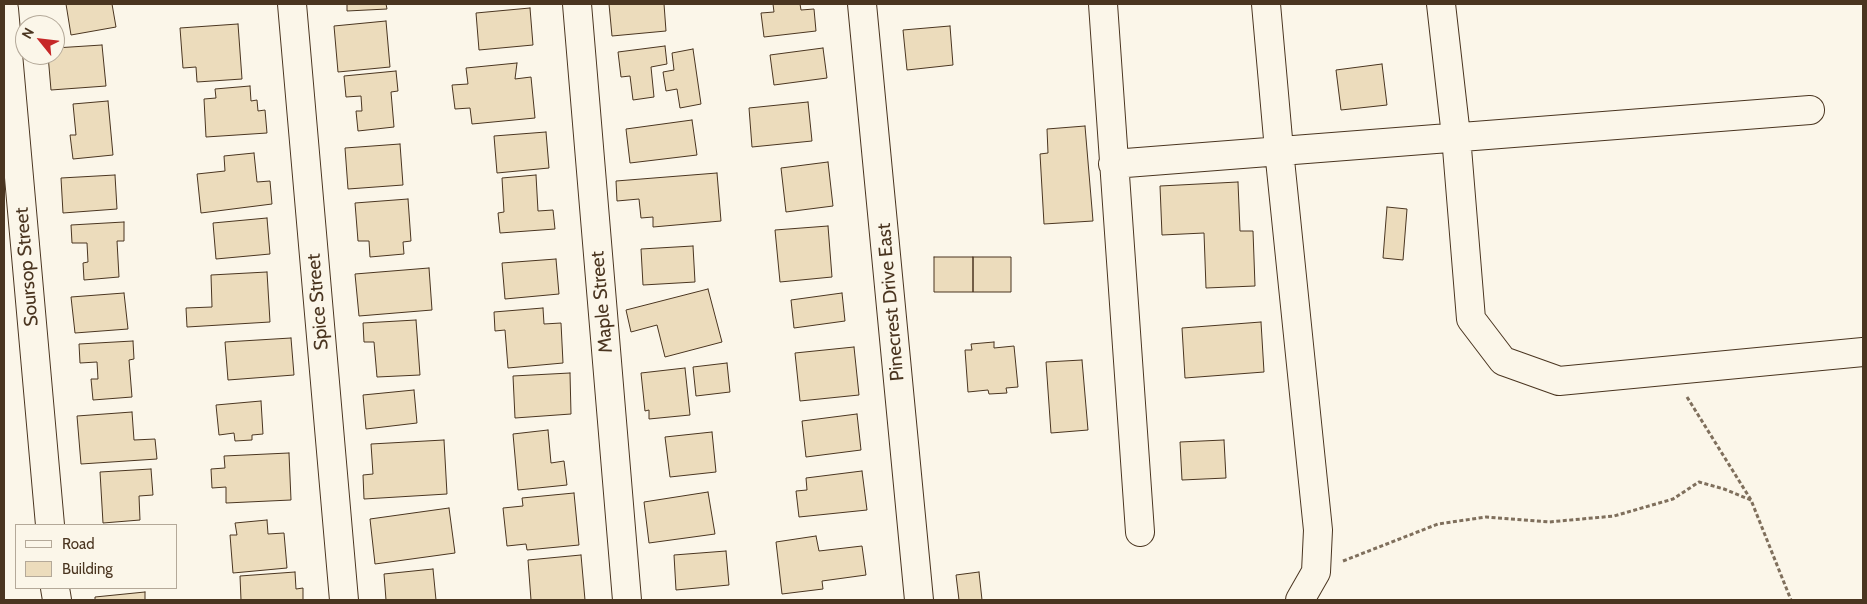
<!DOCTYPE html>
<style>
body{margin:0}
#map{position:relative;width:1867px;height:604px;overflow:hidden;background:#fbf6e9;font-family:Cabin,sans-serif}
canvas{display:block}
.frame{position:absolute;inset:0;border:5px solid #4a3520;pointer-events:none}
.legend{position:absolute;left:15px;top:524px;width:162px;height:65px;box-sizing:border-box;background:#fbf6e9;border:1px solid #b4a999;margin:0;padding:6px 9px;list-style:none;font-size:15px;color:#4a3520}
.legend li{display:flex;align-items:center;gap:10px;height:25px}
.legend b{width:25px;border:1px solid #b4a999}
.north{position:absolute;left:15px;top:15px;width:50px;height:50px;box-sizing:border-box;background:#fbf6e9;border:1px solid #b4a999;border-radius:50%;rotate:299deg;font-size:14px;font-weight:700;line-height:20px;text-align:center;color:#4a3520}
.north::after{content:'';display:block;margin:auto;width:18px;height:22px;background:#c62828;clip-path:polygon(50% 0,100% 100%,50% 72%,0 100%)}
</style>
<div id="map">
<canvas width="1867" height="604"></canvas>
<div class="frame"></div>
<ul class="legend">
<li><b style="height:6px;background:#fbf6e9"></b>Road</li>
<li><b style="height:14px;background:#ecdcbc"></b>Building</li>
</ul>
<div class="north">N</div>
</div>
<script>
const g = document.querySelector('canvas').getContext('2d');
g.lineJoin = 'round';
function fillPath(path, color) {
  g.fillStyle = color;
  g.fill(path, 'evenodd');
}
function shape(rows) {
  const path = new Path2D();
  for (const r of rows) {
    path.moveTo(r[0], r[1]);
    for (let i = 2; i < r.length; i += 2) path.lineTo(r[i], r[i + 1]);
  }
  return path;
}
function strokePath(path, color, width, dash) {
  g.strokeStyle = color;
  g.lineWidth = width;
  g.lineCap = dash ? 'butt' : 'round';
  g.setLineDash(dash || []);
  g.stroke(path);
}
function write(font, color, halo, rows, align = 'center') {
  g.font = font + ' Cabin,sans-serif';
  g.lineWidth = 4;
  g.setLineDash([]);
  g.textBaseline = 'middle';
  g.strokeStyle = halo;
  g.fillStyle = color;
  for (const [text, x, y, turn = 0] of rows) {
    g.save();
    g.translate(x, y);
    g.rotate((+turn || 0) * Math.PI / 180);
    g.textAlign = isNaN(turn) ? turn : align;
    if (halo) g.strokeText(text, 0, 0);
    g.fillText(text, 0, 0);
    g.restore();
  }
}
const building = shape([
 [66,4,112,4,116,27,71,35,66,4],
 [347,4,386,4,387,9,347,11,347,4],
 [609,4,664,4,666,31,612,36,609,4],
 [773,4,800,4,801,10,814,9,816,31,764,37,761,13,774,12,773,4],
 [530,8,533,45,479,50,476,13,530,8],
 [386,21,390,67,338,72,334,26,386,21],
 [238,24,242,79,197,82,196,67,183,68,180,28,238,24],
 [950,26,953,65,907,70,903,30,950,26],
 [102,45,106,86,51,90,48,55,55,55,55,48,102,45],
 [665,46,667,64,651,67,654,97,633,100,630,76,621,77,618,52,665,46],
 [823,48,827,78,774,85,770,55,823,48],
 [693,49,701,104,680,108,677,89,666,91,663,72,674,70,672,53,693,49],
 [517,63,515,79,531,77,535,118,472,124,470,108,455,109,452,85,468,84,466,68,517,63],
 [1382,64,1387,105,1341,110,1336,70,1382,64],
 [396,71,398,91,391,92,394,127,358,131,356,111,362,111,361,96,346,97,344,76,396,71],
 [250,86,251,101,257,100,258,111,265,110,267,133,206,137,204,99,216,98,215,89,250,86],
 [108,101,113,155,73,159,70,135,76,135,73,104,108,101],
 [808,102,812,141,752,147,749,108,808,102],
 [692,120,697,155,630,163,626,129,692,120],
 [1085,126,1093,221,1044,224,1040,154,1048,153,1047,129,1085,126],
 [546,132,549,168,497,173,494,136,546,132],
 [400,144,403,185,348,189,345,148,400,144],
 [254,153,257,182,270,181,272,204,201,213,197,174,225,171,224,156,254,153],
 [828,162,833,206,786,212,781,168,828,162],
 [717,173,721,221,653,227,653,217,641,218,639,199,617,201,616,181,717,173],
 [115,175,117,209,63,213,61,178,115,175],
 [536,175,538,211,553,210,555,229,500,233,498,213,504,212,502,178,536,175],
 [1238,182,1240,231,1253,231,1255,286,1206,288,1204,233,1162,235,1160,186,1238,182],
 [408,199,411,241,403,242,404,254,370,257,369,241,358,241,355,203,408,199],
 [1387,207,1407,209,1403,260,1383,258,1387,207],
 [267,218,270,254,216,259,213,223,267,218],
 [124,222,124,241,117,241,119,277,84,280,83,263,88,262,87,243,72,243,71,225,124,222],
 [828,226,832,277,780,282,775,230,828,226],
 [693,246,695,282,643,285,641,249,693,246],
 [934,257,973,257,973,292,934,292,934,257],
 [973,257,1011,257,1011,292,973,292,973,257],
 [556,259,559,294,505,299,502,263,556,259],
 [429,268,432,310,359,316,355,274,429,268],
 [267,272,270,322,187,327,186,308,212,307,211,275,267,272],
 [708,289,722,342,665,357,657,325,631,332,626,310,708,289],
 [124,293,128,329,75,333,71,297,124,293],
 [842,293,845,321,794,328,791,300,842,293],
 [543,308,544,324,561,323,563,363,508,368,505,330,495,331,494,312,543,308],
 [416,320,420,375,377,377,374,342,364,342,363,323,416,320],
 [1261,322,1264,372,1185,378,1182,328,1261,322],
 [291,338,294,375,228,380,225,342,291,338],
 [133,341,134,359,129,360,132,397,93,400,91,379,98,379,97,362,80,363,79,344,133,341],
 [994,342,994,348,1014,346,1018,387,1006,388,1007,393,989,394,988,390,968,392,965,350,972,350,971,344,994,342],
 [854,347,859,395,800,401,795,353,854,347],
 [1082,360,1088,430,1051,433,1046,362,1082,360],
 [727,363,730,392,696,396,693,367,727,363],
 [685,368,690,415,649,419,649,410,645,411,641,373,685,368],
 [570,373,571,414,515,418,513,376,570,373],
 [414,390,417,423,366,429,363,395,414,390],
 [261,401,263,434,252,435,252,440,235,441,234,433,219,435,216,405,261,401],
 [132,412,134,440,155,439,157,459,81,464,77,416,132,412],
 [857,414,861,450,806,457,802,421,857,414],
 [548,430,551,463,564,461,567,485,518,490,513,434,548,430],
 [712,432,716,472,670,477,665,437,712,432],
 [444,440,447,494,364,499,363,475,373,474,371,444,444,440],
 [1224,440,1226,478,1182,480,1180,442,1224,440],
 [289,453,291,500,226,503,226,487,212,488,211,469,225,468,224,456,289,453],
 [151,469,153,495,139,496,140,520,103,523,100,472,151,469],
 [862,471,867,510,799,517,796,491,807,490,806,478,862,471],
 [708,492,715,534,649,543,644,502,708,492],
 [574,493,579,545,527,550,526,544,507,546,503,508,523,506,522,498,574,493],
 [449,508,455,553,375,564,370,519,449,508],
 [267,520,268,534,284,533,287,568,233,573,230,535,237,535,235,523,267,520],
 [816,536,819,551,862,546,866,575,822,581,823,589,782,594,776,542,816,536],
 [726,551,729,585,676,590,674,555,726,551],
 [581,555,585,600,531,600,528,560,581,555],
 [433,569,436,600,386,600,384,574,433,569],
 [295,572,296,589,303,588,303,600,241,600,240,576,295,572],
 [979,572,982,600,959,600,956,575,979,572],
 [145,592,145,600,95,600,95,597,145,592]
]);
const path = shape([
 [1687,397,1751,500,1791,600],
 [1343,561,1438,524,1486,517,1549,522,1614,516,1673,499,1699,482,1724,489,1751,500]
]);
const minor = shape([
 [292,4,344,600],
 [577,4,627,600],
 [862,4,919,600],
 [1103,4,1140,532],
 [1266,4,1279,150,1318,530,1316,572,1300,600],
 [1441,4,1456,136,1471,319,1503,361,1559,381,1863,352],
 [4,9,50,525],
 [1113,164,1810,110],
 [55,588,57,600]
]);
const streetNames = [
 ["Soursop Street",27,267,-95],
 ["Spice Street",318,302,-95],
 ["Maple Street",602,302,-95],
 ["Pinecrest Drive East",891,302,-95]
];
fillPath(building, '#ecdcbc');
strokePath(building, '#4a3520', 1);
strokePath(minor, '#4a3520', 30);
strokePath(path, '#7f6f5c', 3, [4, 2.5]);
strokePath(minor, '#fbf6e9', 28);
write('19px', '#4a3520', '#fbf6e9', streetNames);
</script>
